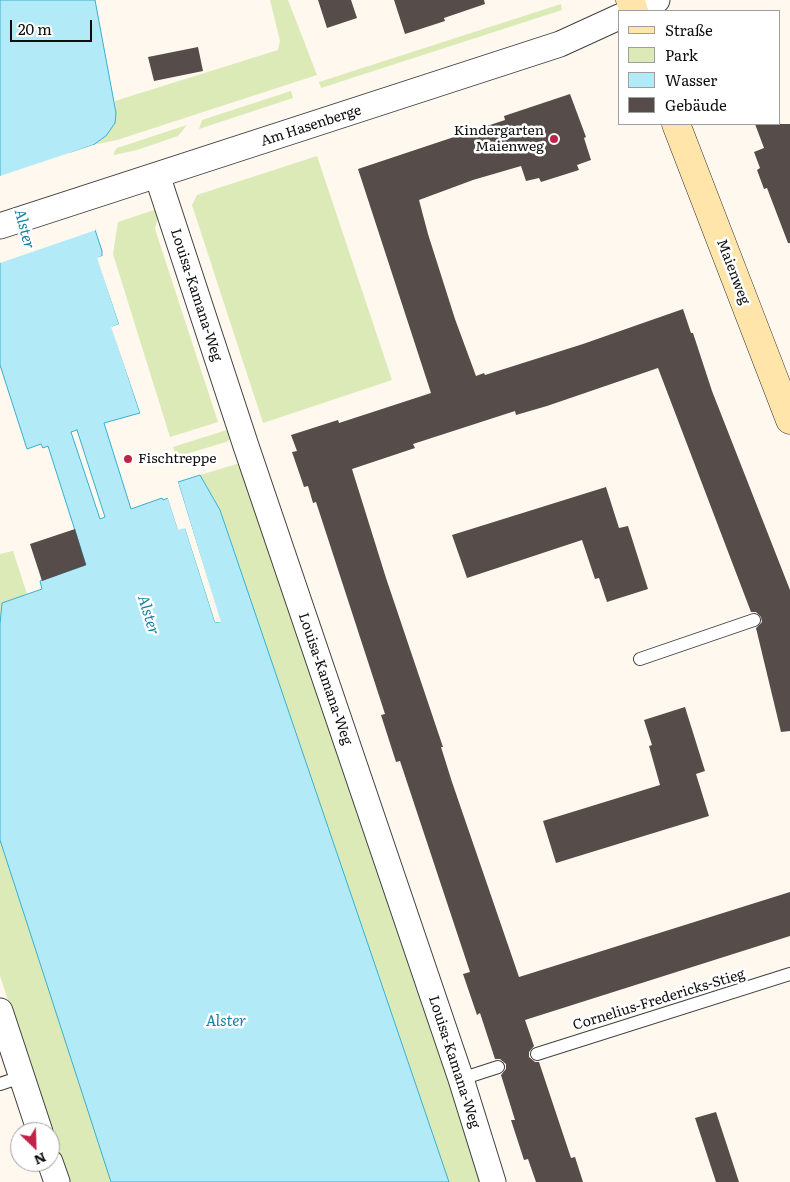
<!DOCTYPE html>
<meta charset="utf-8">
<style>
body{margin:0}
#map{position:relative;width:790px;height:1182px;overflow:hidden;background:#fff8ee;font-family:Literata,serif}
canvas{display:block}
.legend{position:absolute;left:618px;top:10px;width:162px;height:115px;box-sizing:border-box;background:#fff;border:1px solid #9f9f9f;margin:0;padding:6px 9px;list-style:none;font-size:15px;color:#0e0e0e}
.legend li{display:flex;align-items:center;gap:10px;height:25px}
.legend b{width:25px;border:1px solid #9f9f9f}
.north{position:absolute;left:10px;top:1122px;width:50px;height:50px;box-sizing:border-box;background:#fff;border:1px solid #9f9f9f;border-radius:50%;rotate:156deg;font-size:14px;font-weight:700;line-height:20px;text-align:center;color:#0e0e0e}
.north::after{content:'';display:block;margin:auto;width:18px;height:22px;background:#c02348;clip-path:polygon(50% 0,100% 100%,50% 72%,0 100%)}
.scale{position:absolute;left:10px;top:20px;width:82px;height:22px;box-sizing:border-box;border:2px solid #0e0e0e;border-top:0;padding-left:6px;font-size:15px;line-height:18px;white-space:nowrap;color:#0e0e0e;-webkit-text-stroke:4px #fff;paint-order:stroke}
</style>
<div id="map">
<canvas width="790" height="1182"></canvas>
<ul class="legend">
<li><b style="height:6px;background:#ffe5a9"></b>Straße</li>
<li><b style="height:14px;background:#dbeab7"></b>Park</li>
<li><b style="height:14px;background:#b2eaf7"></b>Wasser</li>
<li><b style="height:14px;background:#564c4a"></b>Gebäude</li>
</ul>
<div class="north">N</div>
<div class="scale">20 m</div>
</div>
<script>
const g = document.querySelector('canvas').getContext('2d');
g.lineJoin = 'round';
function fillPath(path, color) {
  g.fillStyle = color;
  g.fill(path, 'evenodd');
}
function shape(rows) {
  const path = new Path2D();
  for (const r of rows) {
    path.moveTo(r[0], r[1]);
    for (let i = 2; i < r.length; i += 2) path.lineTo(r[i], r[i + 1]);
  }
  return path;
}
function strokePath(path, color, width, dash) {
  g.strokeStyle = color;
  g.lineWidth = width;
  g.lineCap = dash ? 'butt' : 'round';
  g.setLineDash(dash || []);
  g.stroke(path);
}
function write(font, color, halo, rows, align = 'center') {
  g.font = font + ' Literata,serif';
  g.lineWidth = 5;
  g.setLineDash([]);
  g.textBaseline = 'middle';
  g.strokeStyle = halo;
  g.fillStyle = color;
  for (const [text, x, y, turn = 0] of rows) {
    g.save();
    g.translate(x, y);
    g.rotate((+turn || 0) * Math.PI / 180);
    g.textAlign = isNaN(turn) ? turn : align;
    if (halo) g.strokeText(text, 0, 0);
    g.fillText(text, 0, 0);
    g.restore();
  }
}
const green = shape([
 [270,0,288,0,317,75,117,140,93,145,106,136,116,113,115,101,278,50,280,41],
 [561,4,562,10,321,88,319,82],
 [291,91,293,98,199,129,202,120],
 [187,125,178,136,137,150,114,155,114,152,117,148],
 [317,156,392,380,263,423,192,205,197,195],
 [157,209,159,214,155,229,218,422,170,437,113,254,118,222],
 [230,429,233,437,226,442,176,457,173,447],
 [240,463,485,1182,449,1182,220,510,200,475],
 [13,551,27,594,2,603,0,624,0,554],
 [0,840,111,1182,68,1182,0,976]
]);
const water = shape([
 [0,0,95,0,116,113,115,123,106,136,93,145,70,153,102,251,102,256,98,258,119,324,112,327,140,413,104,423,131,509,162,498,163,500,168,498,178,529,185,527,215,622,220,622,178,482,200,475,220,510,449,1182,111,1182,0,840,0,624,2,603,42,589,40,581,86,565,48,446,43,448,41,444,27,449,0,365,0,0],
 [77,430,105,517,100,519,71,432,77,430]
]);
const pier = shape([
 [93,145,93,147,73,154,96,230,0,263,0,176],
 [102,256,103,258,101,259,122,324,121,326,115,328,142,412,141,415,111,327,119,324,97,258],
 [177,480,178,482,221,622,215,622,185,528,178,530,167,496,171,497,180,527,185,525,187,526,217,620,188,526,176,483]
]);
const building = shape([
 [318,0,351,0,357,18,327,28],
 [394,0,484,0,485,4,444,18,445,21,405,34],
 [198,47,203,71,154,81,148,57],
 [570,94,586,137,584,138,591,160,577,165,579,170,541,182,539,178,526,181,521,166,473,180,419,200,428,234,455,319,476,376,484,373,485,375,583,344,683,309,691,333,693,333,712,391,790,590,790,731,781,732,756,628,762,622,761,617,756,612,751,612,658,368,547,406,516,415,515,411,413,444,415,448,352,469,386,578,443,747,441,747,452,782,519,977,790,892,790,936,525,1020,534,1046,529,1052,529,1057,535,1062,539,1062,571,1158,575,1157,583,1182,536,1182,528,1159,524,1160,511,1120,515,1120,501,1075,506,1069,506,1064,500,1059,495,1059,480,1013,477,1015,463,974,470,972,400,761,396,762,381,715,385,714,316,502,313,503,308,486,304,487,292,452,297,451,291,435,338,420,339,423,431,393,358,169,505,120,504,116],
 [755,124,790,124,790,243,788,243,767,188,764,189,757,170,760,168,754,152,764,148],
 [606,487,619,528,628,526,648,589,607,602,599,578,595,579,582,540,467,578,452,535],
 [75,529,86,565,42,581,30,544],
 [685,707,705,771,696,774,709,816,556,863,543,821,660,785,649,746,652,745,644,720],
 [716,1112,739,1182,716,1182,695,1118]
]);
const lane = shape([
 [640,659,754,620],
 [537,1054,790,974],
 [461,1079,498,1067],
 [0,1084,21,1077]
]);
const street = shape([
 [632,11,657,0],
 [157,175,246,446,461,1079,493,1182],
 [0,226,560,44,619,17],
 [0,1011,40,1132],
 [50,1162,57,1182]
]);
const secondary = shape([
 [630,0,634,11],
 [676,124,790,420]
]);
const markers = [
 [554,139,5,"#c02348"],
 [128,459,5,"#c02348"]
];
const streetNames = [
 ["Am Hasenberge",311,126,-18],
 ["Maienweg",733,272,69],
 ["Louisa-Kamana-Weg",196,295,72],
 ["Louisa-Kamana-Weg",325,679,71],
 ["Cornelius-Fredericks-Stieg",659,1000,-17],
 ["Louisa-Kamana-Weg",454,1062,72]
];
const poiNames = [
 ["Kindergarten",544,131],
 ["Maienweg",544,147],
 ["Fischtreppe",138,459,"left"]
];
const waterNames = [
 ["Alster",24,229,75],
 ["Alster",148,615,73],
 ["Alster",226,1022]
];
fillPath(green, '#dbeab7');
fillPath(water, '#b2eaf7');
strokePath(water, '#37b0d0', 1);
fillPath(pier, '#fff8ee');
fillPath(building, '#564c4a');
strokePath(lane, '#414141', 14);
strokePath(street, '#414141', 27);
strokePath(secondary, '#303030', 29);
strokePath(lane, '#fff', 12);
strokePath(street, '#fff', 25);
strokePath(secondary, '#ffe5a9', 28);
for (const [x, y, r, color] of markers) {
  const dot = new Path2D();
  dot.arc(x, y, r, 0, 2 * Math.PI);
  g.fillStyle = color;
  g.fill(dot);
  strokePath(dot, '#fff', 2);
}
write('14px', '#0e0e0e', '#fff', streetNames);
write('14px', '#0e0e0e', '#fff', poiNames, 'right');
write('italic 15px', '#147fa2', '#fff', waterNames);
</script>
